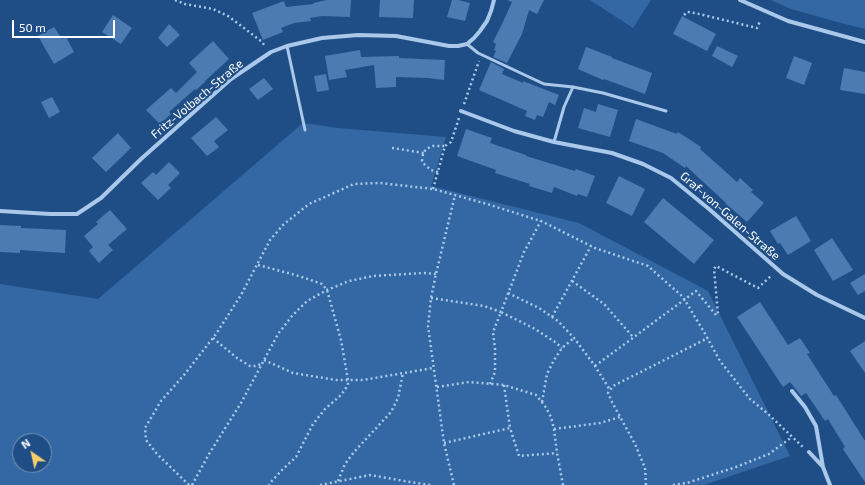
<!DOCTYPE html>
<meta charset="utf-8">
<style>
body{margin:0}
#map{position:relative;width:865px;height:485px;overflow:hidden;background:#1f4e87;font-family:"Exo 2",sans-serif}
canvas{display:block}
.north{position:absolute;left:12px;top:433px;width:40px;height:40px;box-sizing:border-box;background:#1f4e87;border:1px solid #7995b7;border-radius:50%;rotate:326deg;font-size:11px;font-weight:700;line-height:16px;text-align:center;color:#fff}
.north::after{content:'';display:block;margin:auto;width:14px;height:18px;background:#f8cd69;clip-path:polygon(50% 0,100% 100%,50% 72%,0 100%)}
.scale{position:absolute;left:12px;top:20px;width:103px;height:18px;box-sizing:border-box;border:2px solid #fff;border-top:0;padding-left:5px;font-size:12px;line-height:14px;white-space:nowrap;color:#fff;-webkit-text-stroke:3px #1f4e87;paint-order:stroke}
</style>
<div id="map">
<canvas width="865" height="485"></canvas>
<div class="north">N</div>
<div class="scale">50 m</div>
</div>
<script>
const g = document.querySelector('canvas').getContext('2d');
g.lineJoin = 'round';
function fillPath(path, color) {
  g.fillStyle = color;
  g.fill(path, 'evenodd');
}
function shape(rows) {
  const path = new Path2D();
  for (const r of rows) {
    path.moveTo(r[0], r[1]);
    for (let i = 2; i < r.length; i += 2) path.lineTo(r[i], r[i + 1]);
  }
  return path;
}
function strokePath(path, color, width, dash) {
  g.strokeStyle = color;
  g.lineWidth = width;
  g.lineCap = dash ? 'butt' : 'round';
  g.setLineDash(dash || []);
  g.stroke(path);
}
function write(font, color, halo, rows, align = 'center') {
  g.font = font + ' "Exo 2",sans-serif';
  g.lineWidth = 4;
  g.setLineDash([]);
  g.textBaseline = 'middle';
  g.strokeStyle = halo;
  g.fillStyle = color;
  for (const [text, x, y, turn = 0] of rows) {
    g.save();
    g.translate(x, y);
    g.rotate((+turn || 0) * Math.PI / 180);
    g.textAlign = isNaN(turn) ? turn : align;
    if (halo) g.strokeText(text, 0, 0);
    g.fillText(text, 0, 0);
    g.restore();
  }
}
const green = shape([
 [590,0,651,0,633,28],
 [771,0,865,0,865,29,841,23,791,9],
 [303,123,338,128,446,137,431,186,579,223,708,291,790,456,704,485,0,485,0,284,98,299],
 [20,441,44,441,44,465,20,465]
]);
const building = shape([
 [327,0,351,0,350,17,322,16,310,18,311,21,294,23,281,28,283,32,263,40,252,13,284,1,286,7,314,4,313,3],
 [380,0,414,0,413,18,379,17],
 [452,0,458,0,470,3,465,21,447,17],
 [507,0,544,0,537,14,529,10,522,34,507,63,493,57,496,51,494,50,496,44,493,42,503,22,512,2],
 [113,15,132,28,121,44,102,32],
 [682,16,716,34,707,51,673,34],
 [169,24,180,35,167,47,158,38],
 [54,27,62,39,66,37,74,52,54,64,38,36],
 [213,41,229,59,205,81,206,81,196,90,195,89,169,112,171,114,160,124,146,110,171,88,176,93,197,72,189,63],
 [717,46,738,56,732,67,712,56],
 [586,47,612,57,612,58,652,73,645,94,604,79,603,80,578,69],
 [360,50,361,57,399,56,399,58,445,60,444,80,428,78,396,77,396,87,376,88,374,65,345,70,347,77,329,80,325,56],
 [794,56,812,63,804,85,786,78],
 [491,62,504,69,502,74,523,83,523,81,559,95,555,105,549,102,543,117,537,115,535,120,525,116,527,111,479,90],
 [844,68,865,72,865,94,840,90],
 [326,74,329,90,317,92,314,76],
 [264,78,273,89,258,100,249,89],
 [52,97,60,112,49,118,41,102],
 [598,104,618,110,610,137,578,128,584,108,596,112],
 [216,117,228,130,214,141,219,147,207,156,191,138],
 [636,119,677,134,678,132,701,147,700,149,737,182,740,178,753,190,751,192,764,203,747,222,726,204,726,203,686,166,685,168,663,153,629,141],
 [466,129,492,138,490,143,526,155,526,156,575,171,576,169,595,176,587,197,578,194,577,196,554,187,552,193,529,186,530,184,495,173,496,170,457,156],
 [118,133,131,148,106,172,92,158],
 [169,162,180,173,168,185,171,188,158,200,141,183,153,172,156,175],
 [619,176,645,189,632,216,606,203],
 [663,198,714,240,694,264,644,222],
 [110,210,127,229,108,245,113,250,99,263,89,251,93,247,84,236,98,224,96,222],
 [796,216,811,241,788,255,780,243,778,244,770,231],
 [0,225,21,226,21,228,66,230,65,253,20,250,20,253,0,252],
 [832,238,853,270,833,281,814,250],
 [865,274,865,291,858,295,850,283],
 [760,302,788,345,800,338,810,353,807,354,834,396,836,395,865,441,865,482,843,449,845,447,828,419,825,421,806,393,801,396,790,382,783,387,737,317],
 [865,341,865,373,850,351]
]);
const path = shape([
 [175,0,185,4,213,9,228,16,261,41,266,47],
 [684,15,687,12,695,13,757,28,760,21],
 [464,104,479,61],
 [392,148,424,153],
 [438,172,431,170,425,165,422,161,423,154,426,149,433,146,445,146],
 [433,189,445,146,451,142,459,118],
 [258,265,299,276,322,284,327,290,341,340,348,380,348,385,341,395,325,409,313,424,296,457,283,469,270,483,269,485],
 [572,281,604,304,633,337],
 [508,293,539,308,558,321,574,338,595,366,610,390],
 [431,298,484,306,501,312,524,252,541,221],
 [552,317,591,246],
 [213,338,237,358,250,366,255,366,262,364],
 [264,360,293,373,336,380,363,380,433,368],
 [595,366,696,291,716,315,718,314,714,269,716,266,758,288,772,275],
 [490,384,495,372,495,349,493,332,501,312,535,329,555,342,562,348],
 [504,385,510,428],
 [437,387,469,382,504,385,536,395,545,406,551,417,554,429,557,453,563,485],
 [542,402,547,374,554,360,562,348,574,338],
 [554,429,600,423,620,417],
 [444,443,510,428,519,456,557,453],
 [338,481,345,464,354,452,391,412,398,398,403,373],
 [189,485,157,454,146,440,145,428,161,401,184,375,216,334,241,295,270,240,283,225,309,204,354,184,380,183,433,189,487,204,541,221,595,248,648,266,683,297,704,332,720,361,750,399,767,413,804,448],
 [192,485,209,454,241,403,278,334,292,316,307,301,327,290,349,281,373,276,423,273,436,274],
 [320,485,370,475,416,483,431,485],
 [454,485,444,443,428,326,431,298,436,274,455,195],
 [646,485,645,468,635,444,612,402,608,393,613,386,708,338],
 [673,485,687,483,736,467,769,454,792,437]
]);
const service = shape([
 [467,44,478,53,544,84,573,87,603,93,666,111],
 [287,46,305,130],
 [554,142,564,107,573,87]
]);
const minor = shape([
 [740,0,788,21,865,42],
 [461,111,514,131,554,142,612,153,643,164,671,178,709,209,783,274,817,295,865,318],
 [0,211,50,214,77,214,101,198,141,159,231,79,271,52,287,46,322,38,358,35,396,36,449,46,458,46,467,44,474,38,480,31,487,21,491,11,494,0],
 [792,391,805,407,816,426,823,467],
 [809,452,823,467,830,485]
]);
const streetNames = [
 ["Fritz-Volbach-Straße",197,99,-40],
 ["Graf-von-Galen-Straße",730,216,41]
];
fillPath(green, '#3368a4');
fillPath(building, '#4c7bb1');
strokePath(path, '#a9c8ea', 2.5, [2, 3]);
strokePath(service, '#a9c8ea', 3);
strokePath(minor, '#a9c8ea', 4);
write('12px', '#fff', '#1f4e87', streetNames);
</script>
